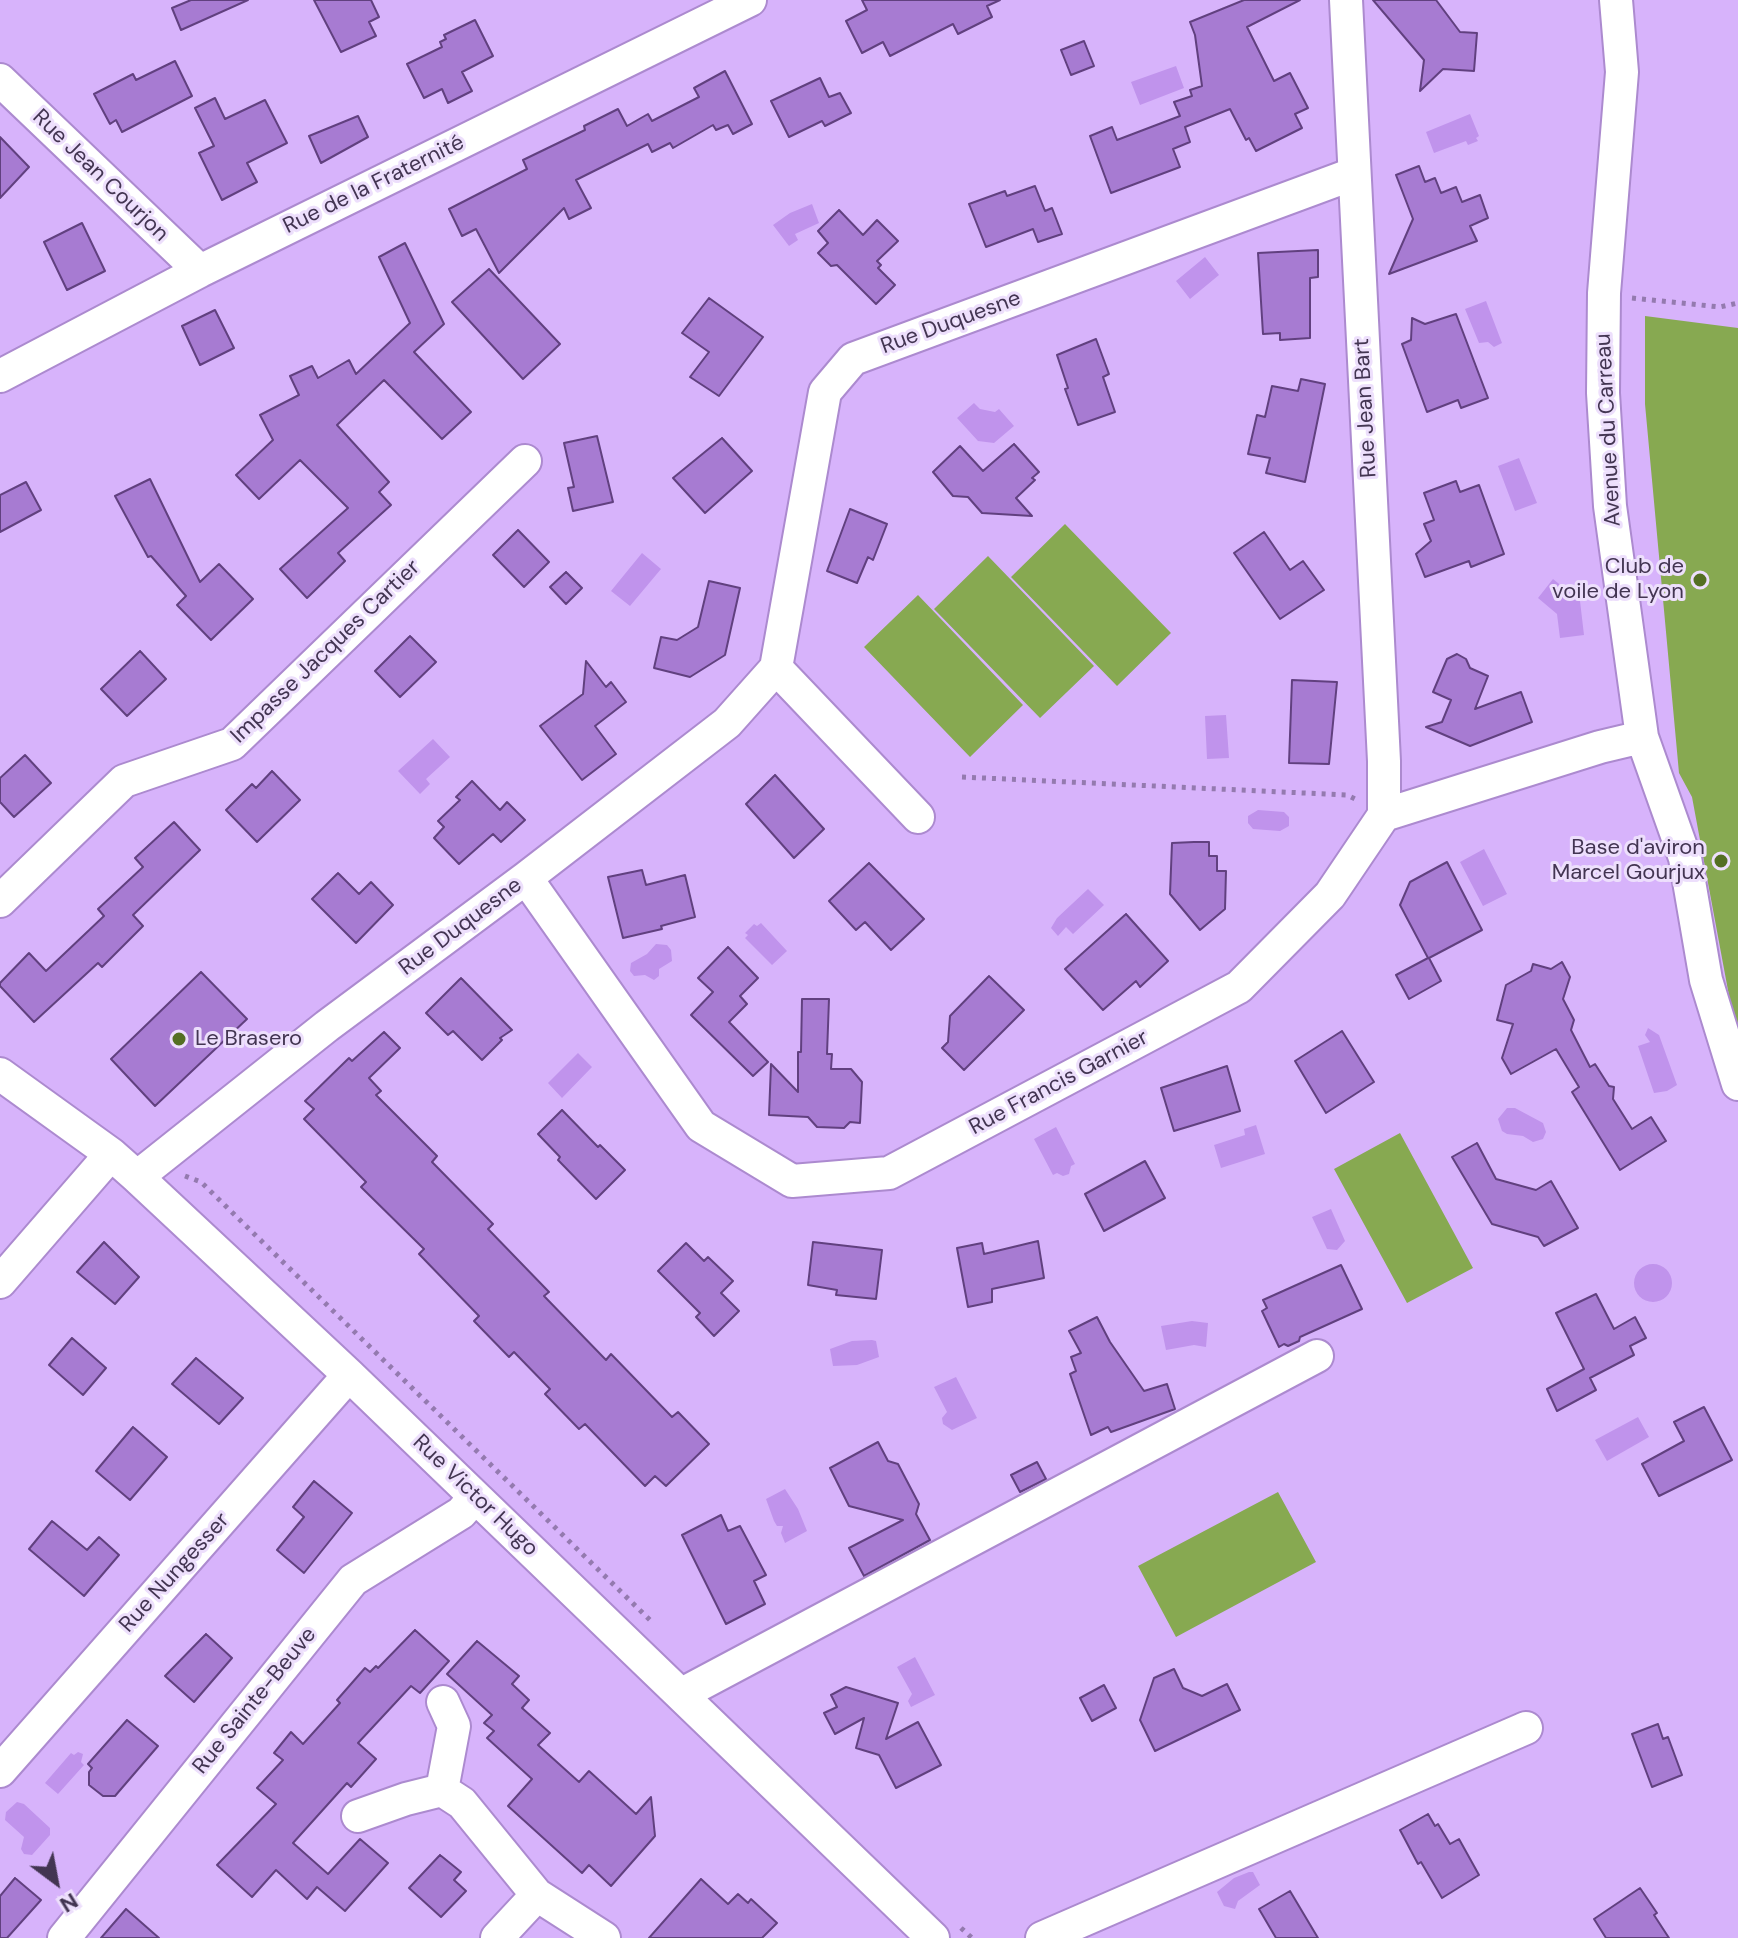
<!DOCTYPE html>
<meta charset="utf-8">
<style>
body{margin:0}
#map{position:relative;width:1738px;height:1938px;overflow:hidden;background:#d7b3fb;font-family:"DM Sans",sans-serif}
canvas{display:block}
.north{position:absolute;left:16px;top:1842px;width:80px;height:80px;-webkit-text-stroke:6px #eddffc;paint-order:stroke;rotate:148deg;font-size:22px;font-weight:700;line-height:32px;text-align:center;color:#433552}
.north::after{content:'';display:block;margin:auto;width:28px;height:36px;background:#433552;clip-path:polygon(50% 0,100% 100%,50% 72%,0 100%)}
</style>
<div id="map">
<canvas width="1738" height="1938"></canvas>
<div class="north">N</div>
</div>
<script>
const g = document.querySelector('canvas').getContext('2d');
g.lineJoin = 'round';
function fillPath(path, color) {
  g.fillStyle = color;
  g.fill(path, 'evenodd');
}
function shape(rows) {
  const path = new Path2D();
  for (const r of rows) {
    if (r.length === 3) {
      path.moveTo(r[0] + r[2], r[1]);
      path.arc(r[0], r[1], r[2], 0, 2 * Math.PI);
      continue;
    }
    path.moveTo(r[0], r[1]);
    for (let i = 2; i < r.length; i += 2) path.lineTo(r[i], r[i + 1]);
  }
  return path;
}
function strokePath(path, color, width, dash) {
  g.strokeStyle = color;
  g.lineWidth = width;
  g.lineCap = dash ? 'butt' : 'round';
  g.setLineDash(dash || []);
  g.stroke(path);
}
function write(font, color, halo, rows, align = 'center') {
  g.font = font + ' "DM Sans",sans-serif';
  g.lineWidth = 6;
  g.setLineDash([]);
  g.textBaseline = 'middle';
  g.strokeStyle = halo;
  g.fillStyle = color;
  for (const [text, x, y, turn = 0] of rows) {
    g.save();
    g.translate(x, y);
    g.rotate((+turn || 0) * Math.PI / 180);
    g.textAlign = isNaN(turn) ? turn : align;
    if (halo) g.strokeText(text, 0, 0);
    g.fillText(text, 0, 0);
    g.restore();
  }
}
const green = shape([
 [1645,316,1738,328,1738,1044,1692,797,1679,773,1645,404],
 [1065,524,1171,633,1117,686,1011,577],
 [988,556,1094,666,1040,718,934,609],
 [918,595,1023,705,970,757,864,647],
 [1400,1133,1473,1268,1407,1303,1334,1169],
 [1278,1492,1316,1562,1176,1637,1138,1566]
]);
const water = shape([
 [1176,66,1184,88,1140,105,1131,82],
 [1470,114,1479,136,1476,138,1478,141,1468,145,1466,141,1434,153,1426,132],
 [812,204,819,223,795,234,798,240,789,246,773,225,790,213],
 [1205,257,1219,275,1190,299,1176,281],
 [1486,301,1502,343,1494,347,1488,342,1479,343,1465,309],
 [974,403,980,409,995,412,999,409,1014,426,994,443,978,441,957,418],
 [1519,458,1537,503,1515,511,1498,466],
 [642,553,661,569,630,606,611,591],
 [1553,579,1580,601,1584,635,1560,638,1557,614,1538,598],
 [1226,715,1229,758,1207,759,1205,716],
 [433,739,450,757,426,779,430,784,420,794,398,771],
 [1258,810,1284,812,1289,817,1289,826,1280,831,1253,829,1248,823,1248,816],
 [1484,849,1507,894,1483,906,1460,862],
 [1088,889,1104,905,1073,934,1066,927,1058,936,1051,928,1057,918],
 [761,923,787,951,772,965,745,938,748,935,745,933,754,924,757,926],
 [656,944,667,945,671,950,672,961,659,969,659,976,654,980,645,975,634,976,630,971,631,963,647,954],
 [1648,1028,1659,1035,1677,1085,1667,1091,1654,1093,1638,1046,1650,1042,1645,1035],
 [578,1053,592,1067,562,1098,548,1083],
 [1507,1108,1515,1108,1543,1123,1546,1132,1543,1139,1533,1142,1523,1136,1507,1134,1502,1131,1498,1119],
 [1256,1125,1265,1154,1221,1168,1214,1145,1245,1135,1244,1129],
 [1056,1127,1075,1164,1071,1166,1069,1174,1063,1176,1057,1173,1053,1175,1034,1139],
 [1331,1209,1345,1241,1337,1250,1327,1249,1312,1217],
 [1653,1283,19],
 [1192,1321,1208,1323,1206,1347,1194,1345,1166,1350,1161,1326],
 [872,1340,876,1341,879,1357,857,1365,833,1366,830,1349,852,1341],
 [956,1377,977,1418,952,1430,943,1424,942,1418,947,1412,934,1387],
 [1638,1417,1649,1437,1607,1461,1595,1440],
 [785,1489,798,1509,807,1531,785,1543,781,1533,783,1526,777,1526,774,1521,766,1499],
 [915,1657,935,1695,911,1707,908,1701,912,1694,897,1667],
 [78,1752,83,1754,81,1762,84,1765,58,1794,45,1783,71,1753,74,1755],
 [17,1802,24,1804,50,1828,50,1835,32,1855,24,1854,21,1849,24,1837,5,1820,6,1812],
 [1249,1872,1253,1872,1260,1885,1238,1901,1235,1909,1224,1906,1217,1892,1234,1878]
]);
const building = shape([
 [191,0,248,0,181,30,172,8,191,0],
 [314,0,371,0,379,17,369,22,376,36,341,52,314,0],
 [862,0,1000,0,987,6,992,17,958,34,953,24,890,56,883,42,862,53,846,21,867,10,862,0],
 [1244,0,1300,0,1247,27,1274,81,1290,73,1308,108,1295,114,1302,128,1256,151,1249,138,1246,140,1230,109,1185,127,1190,142,1173,149,1180,167,1111,193,1090,136,1112,127,1117,140,1180,116,1174,102,1192,96,1190,90,1202,86,1195,35,1190,22,1244,0],
 [1373,0,1436,0,1460,32,1477,33,1474,71,1443,69,1420,91,1424,60,1373,0],
 [475,20,493,56,462,72,472,91,448,103,442,89,424,98,407,64,442,47,440,42,446,39,444,35,475,20],
 [1084,41,1094,66,1071,75,1061,50,1084,41],
 [175,61,192,96,122,132,116,120,110,124,94,94,133,74,136,80,175,61],
 [725,71,752,124,733,134,728,125,716,130,713,125,673,148,670,143,652,152,648,144,576,180,591,208,569,219,564,208,499,273,476,229,462,236,449,209,527,169,523,160,585,130,584,126,618,109,627,126,648,114,652,121,699,97,694,88,725,71],
 [820,78,829,97,840,93,851,113,825,126,822,121,789,137,771,101,820,78],
 [215,98,225,119,265,100,287,143,247,163,257,182,222,200,199,153,214,146,195,108,215,98],
 [358,116,368,137,321,163,309,136,358,116],
 [0,137,29,167,0,198,0,137],
 [1419,166,1425,182,1435,178,1441,193,1456,187,1462,202,1480,195,1488,218,1470,226,1477,241,1389,274,1413,219,1396,175,1419,166],
 [1035,186,1045,211,1052,208,1062,234,1038,242,1033,229,986,247,969,204,1005,191,1007,196,1035,186],
 [839,210,863,235,877,220,898,241,877,261,881,265,878,268,895,285,876,304,837,265,831,266,818,253,828,243,818,231,839,210],
 [82,223,105,271,67,290,44,242,82,223],
 [405,243,444,324,414,352,471,412,442,439,384,380,337,425,389,482,379,492,391,505,338,553,345,561,307,598,280,569,348,508,300,460,259,499,236,475,273,440,260,415,299,395,290,376,312,366,318,378,349,360,356,374,410,323,379,257,405,243],
 [1318,250,1318,277,1310,278,1310,338,1280,340,1280,333,1263,334,1258,253,1318,250],
 [489,269,560,344,523,379,452,302,489,269],
 [709,298,763,337,719,396,690,377,709,352,682,333,709,298],
 [215,310,234,348,200,365,182,326,215,310],
 [1456,314,1488,398,1461,408,1458,400,1427,412,1402,344,1411,340,1412,318,1425,324,1456,314],
 [1096,339,1109,374,1103,377,1115,412,1078,425,1065,389,1068,388,1057,355,1096,339],
 [1301,379,1325,384,1305,482,1266,473,1270,458,1248,454,1257,415,1265,417,1272,386,1298,391,1301,379],
 [597,436,613,502,573,511,568,488,574,487,564,443,597,436],
 [722,438,752,471,705,513,673,478,722,438],
 [1014,444,1039,472,1032,478,1035,480,1016,498,1032,516,982,513,968,497,953,496,933,472,960,446,983,471,1014,444],
 [150,479,200,582,219,564,253,599,211,640,177,605,186,596,151,556,148,557,115,496,150,479],
 [1456,481,1460,492,1479,485,1504,554,1471,567,1469,561,1425,577,1416,554,1431,541,1424,524,1434,520,1424,493,1456,481],
 [26,482,41,510,0,532,0,495,26,482],
 [850,509,887,524,873,560,868,557,857,583,827,571,850,509],
 [518,530,549,562,524,587,493,555,518,530],
 [1264,532,1290,570,1303,561,1324,590,1280,619,1234,553,1264,532],
 [566,572,582,588,566,604,550,587,566,572],
 [709,581,740,588,725,655,690,677,654,668,661,637,677,640,698,627,709,581],
 [410,636,436,662,400,697,375,671,410,636],
 [140,651,166,679,127,716,101,689,140,651],
 [1457,654,1466,659,1470,668,1488,676,1475,709,1521,692,1532,722,1470,746,1426,727,1442,722,1451,700,1433,692,1447,659,1457,654],
 [586,661,606,687,611,682,626,702,595,726,616,754,582,780,540,726,583,694,586,661],
 [1292,680,1337,682,1329,764,1289,763,1292,680],
 [25,755,51,783,14,817,0,802,0,778,25,755],
 [272,771,300,800,257,842,226,810,252,784,256,788,272,771],
 [775,775,824,829,794,858,746,804,775,775],
 [472,781,500,810,507,802,525,820,501,842,493,834,459,864,434,838,444,827,438,821,460,800,456,797,472,781],
 [174,822,200,850,133,915,143,926,102,967,98,963,34,1022,0,986,0,983,29,953,46,971,104,916,98,909,143,867,135,858,174,822],
 [1194,842,1209,842,1209,856,1217,856,1217,871,1226,871,1225,909,1200,930,1170,894,1172,843,1194,842],
 [1447,862,1482,930,1429,958,1441,981,1409,999,1396,975,1428,958,1400,905,1410,882,1447,862],
 [869,863,924,919,891,950,865,922,856,930,829,901,869,863],
 [642,870,646,885,685,875,695,917,661,926,662,929,623,938,608,877,642,870],
 [338,873,359,894,371,882,393,905,356,943,312,899,338,873],
 [1126,914,1168,961,1140,987,1136,981,1103,1010,1065,969,1126,914],
 [728,947,758,978,740,996,747,1004,729,1022,768,1062,753,1076,691,1015,713,992,698,978,728,947],
 [1562,962,1570,977,1563,999,1574,1020,1571,1030,1590,1067,1595,1064,1609,1086,1614,1087,1613,1099,1632,1129,1651,1117,1666,1141,1620,1170,1572,1092,1579,1087,1556,1049,1511,1074,1502,1058,1513,1024,1497,1020,1506,985,1531,971,1533,964,1551,969,1562,962],
 [201,972,247,1019,155,1106,111,1059,201,972],
 [989,976,1024,1010,964,1070,942,1048,948,1042,950,1016,989,976],
 [461,978,512,1030,500,1038,502,1040,482,1060,453,1031,448,1035,426,1013,461,978],
 [802,999,829,999,827,1054,832,1054,831,1069,851,1069,862,1082,860,1123,850,1122,844,1128,817,1127,808,1117,769,1115,771,1064,798,1092,798,1052,801,1052,802,999],
 [1342,1031,1374,1082,1326,1113,1295,1061,1342,1031],
 [384,1032,400,1048,369,1078,381,1091,376,1095,437,1156,432,1162,493,1224,488,1229,549,1292,544,1296,606,1360,611,1354,672,1417,678,1412,709,1444,666,1486,655,1476,645,1486,585,1424,579,1429,545,1394,550,1389,514,1352,509,1357,474,1321,479,1316,419,1254,424,1249,361,1187,366,1182,304,1119,314,1109,305,1101,349,1058,352,1061,384,1032],
 [1227,1066,1240,1111,1174,1131,1161,1088,1227,1066],
 [562,1110,598,1147,600,1145,625,1170,596,1199,558,1160,560,1157,538,1134,562,1110],
 [1477,1143,1496,1179,1536,1190,1551,1181,1578,1228,1544,1246,1538,1237,1492,1224,1452,1157,1477,1143],
 [1145,1161,1165,1198,1104,1231,1085,1194,1145,1161],
 [1038,1241,1044,1278,992,1289,992,1302,968,1307,957,1248,982,1243,984,1254,1038,1241],
 [104,1242,139,1277,115,1304,77,1272,104,1242],
 [813,1242,882,1250,876,1299,836,1295,837,1290,808,1285,813,1242],
 [686,1243,704,1261,708,1257,733,1281,721,1293,739,1311,714,1336,696,1317,700,1313,658,1271,686,1243],
 [1341,1265,1362,1309,1300,1337,1299,1341,1288,1346,1284,1344,1279,1347,1262,1311,1267,1308,1263,1300,1341,1265],
 [1596,1294,1614,1329,1635,1317,1646,1338,1630,1346,1634,1355,1590,1378,1596,1390,1557,1411,1547,1389,1584,1369,1556,1313,1596,1294],
 [1097,1317,1110,1342,1144,1391,1167,1384,1175,1409,1111,1432,1108,1427,1091,1435,1070,1374,1076,1371,1071,1357,1081,1353,1069,1331,1097,1317],
 [72,1338,106,1368,83,1395,49,1365,72,1338],
 [196,1358,243,1398,219,1424,172,1384,196,1358],
 [1704,1407,1732,1460,1659,1496,1642,1464,1684,1441,1674,1422,1704,1407],
 [133,1427,167,1457,130,1500,96,1471,133,1427],
 [878,1442,888,1461,898,1464,919,1504,916,1514,930,1540,864,1576,849,1548,903,1520,849,1506,830,1468,878,1442],
 [1037,1462,1046,1479,1020,1492,1011,1475,1037,1462],
 [314,1481,352,1513,304,1573,277,1550,304,1517,293,1507,314,1481],
 [721,1515,728,1531,740,1526,766,1575,754,1581,765,1604,726,1624,682,1535,721,1515],
 [52,1521,87,1550,99,1537,119,1555,84,1596,29,1549,52,1521],
 [415,1630,449,1661,420,1693,411,1686,358,1743,376,1759,351,1787,347,1783,293,1843,328,1874,360,1839,388,1863,345,1911,317,1887,307,1899,276,1870,252,1897,217,1865,276,1804,257,1788,283,1760,274,1753,291,1732,303,1744,340,1703,337,1700,365,1668,370,1672,376,1666,378,1668,415,1630],
 [206,1634,232,1658,194,1702,165,1676,206,1634],
 [477,1641,519,1676,512,1684,529,1700,522,1708,550,1733,538,1745,579,1782,589,1771,636,1814,651,1797,655,1836,611,1886,589,1865,582,1873,508,1806,532,1779,487,1738,494,1731,484,1723,492,1715,447,1674,477,1641],
 [1174,1669,1183,1688,1202,1696,1227,1684,1240,1710,1155,1751,1140,1720,1154,1678,1174,1669],
 [1104,1685,1116,1708,1092,1721,1080,1698,1104,1685],
 [846,1687,898,1703,886,1739,918,1722,941,1765,896,1788,879,1755,856,1748,864,1718,835,1734,824,1713,837,1707,831,1695,846,1687],
 [127,1720,158,1746,115,1796,103,1796,89,1785,89,1772,92,1768,88,1764,127,1720],
 [1658,1724,1663,1739,1668,1737,1682,1775,1652,1787,1632,1734,1658,1724],
 [1428,1814,1435,1826,1438,1824,1450,1844,1459,1839,1479,1875,1442,1898,1421,1862,1418,1864,1400,1830,1428,1814],
 [440,1855,461,1872,454,1880,466,1891,441,1917,409,1888,440,1855],
 [15,1878,41,1900,7,1938,0,1938,0,1896,15,1878],
 [701,1879,728,1904,738,1894,748,1903,751,1899,777,1923,762,1938,649,1938,701,1879],
 [1640,1888,1657,1913,1654,1915,1669,1938,1606,1938,1594,1919,1640,1888],
 [1290,1891,1318,1938,1276,1938,1259,1909,1290,1891],
 [126,1909,159,1938,101,1938,126,1909]
]);
const path = shape([
 [1632,298,1720,307,1738,303],
 [962,777,1347,795,1355,799],
 [185,1176,201,1182,654,1624],
 [961,1928,972,1938]
]);
const minor = shape([
 [1346,0,1384,761,1384,815],
 [1616,0,1622,72,1604,293,1603,393,1610,506,1642,737,1685,858,1706,980,1738,1084],
 [0,80,200,271],
 [0,376,200,271,750,0],
 [776,668,918,817],
 [526,878,701,1126,792,1181,889,1173,1239,987,1330,895,1384,815,1600,747,1642,737],
 [0,901,124,781,232,744,525,461],
 [0,1074,111,1154,137,1177,349,1375,933,1938],
 [137,1177,327,1026,526,878,727,723,776,668,825,392,853,359,1353,174],
 [0,1282,111,1154],
 [682,1694,1317,1356],
 [0,1771,349,1375],
 [442,1790,454,1726,443,1702],
 [358,1816,406,1799,442,1790,462,1803,537,1895,497,1938],
 [537,1895,604,1938],
 [64,1938,353,1580,461,1513,475,1497],
 [1042,1938,1526,1728]
]);
const markers = [
 [1700,580,8,"#546f23"],
 [1721,861,8,"#546f23"],
 [179,1039,8,"#546f23"]
];
const streetNames = [
 ["Rue Jean Courjon",100,176,44],
 ["Rue de la Fraternité",374,185,-26],
 ["Rue Duquesne",951,323,-20],
 ["Rue Jean Bart",1366,408,-93],
 ["Avenue du Carreau",1609,430,-93],
 ["Impasse Jacques Cartier",326,652,-44],
 ["Rue Duquesne",461,927,-37],
 ["Rue Francis Garnier",1059,1083,-28],
 ["Rue Victor Hugo",475,1496,44],
 ["Rue Nungesser",175,1573,-48],
 ["Rue Sainte-Beuve",255,1701,-51]
];
const poiNames = [
 ["Club de",1684,567],
 ["voile de Lyon",1684,592],
 ["Base d'aviron",1705,848],
 ["Marcel Gourjux",1705,873],
 ["Le Brasero",195,1039,"left"]
];
fillPath(green, '#87a951');
fillPath(water, '#c093ec');
fillPath(building, '#a77bd2');
strokePath(building, '#61407f', 2);
strokePath(minor, '#ac8acf', 36);
strokePath(path, '#947aaf', 5, [4, 6]);
strokePath(minor, '#fff', 32);
for (const [x, y, r, color] of markers) {
  const dot = new Path2D();
  dot.arc(x, y, r, 0, 2 * Math.PI);
  g.fillStyle = color;
  g.fill(dot);
  strokePath(dot, '#eddffc', 3);
}
write('22px', '#433552', '#eddffc', streetNames);
write('22px', '#433552', '#eddffc', poiNames, 'right');
</script>
